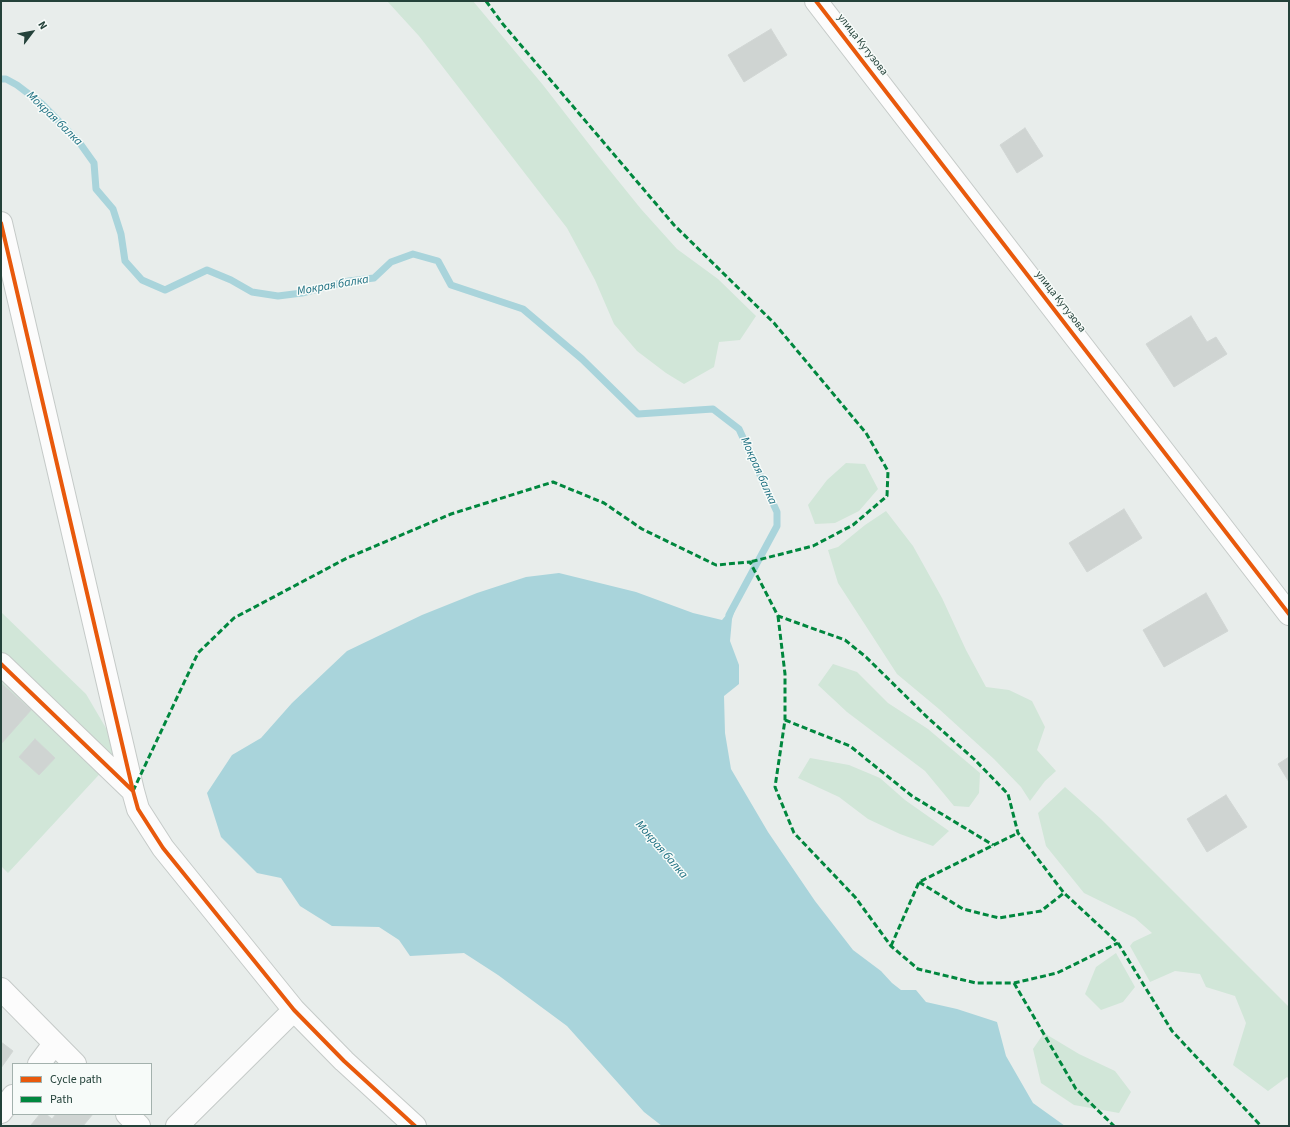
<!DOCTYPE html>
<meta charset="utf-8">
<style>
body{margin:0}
#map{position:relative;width:1290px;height:1127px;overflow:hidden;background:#e8edeb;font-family:"Source Sans 3",sans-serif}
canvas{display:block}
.frame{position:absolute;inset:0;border:2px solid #24423a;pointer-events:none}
.legend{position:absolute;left:12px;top:1063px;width:140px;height:52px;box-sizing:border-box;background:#f7fbf9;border:1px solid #a3b1ad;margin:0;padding:5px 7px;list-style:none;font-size:12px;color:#24423a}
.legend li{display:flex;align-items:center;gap:8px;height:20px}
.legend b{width:20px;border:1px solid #a3b1ad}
.north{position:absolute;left:12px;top:12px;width:40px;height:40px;-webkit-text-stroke:3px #f7fbf9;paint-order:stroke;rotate:58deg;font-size:11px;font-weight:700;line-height:16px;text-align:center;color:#24423a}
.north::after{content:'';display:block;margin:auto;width:14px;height:18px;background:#24423a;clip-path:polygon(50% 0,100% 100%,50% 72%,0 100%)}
</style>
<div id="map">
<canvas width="1290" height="1127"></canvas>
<div class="frame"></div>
<ul class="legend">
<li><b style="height:5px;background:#e8590c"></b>Cycle path</li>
<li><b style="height:5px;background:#00873e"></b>Path</li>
</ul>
<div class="north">N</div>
</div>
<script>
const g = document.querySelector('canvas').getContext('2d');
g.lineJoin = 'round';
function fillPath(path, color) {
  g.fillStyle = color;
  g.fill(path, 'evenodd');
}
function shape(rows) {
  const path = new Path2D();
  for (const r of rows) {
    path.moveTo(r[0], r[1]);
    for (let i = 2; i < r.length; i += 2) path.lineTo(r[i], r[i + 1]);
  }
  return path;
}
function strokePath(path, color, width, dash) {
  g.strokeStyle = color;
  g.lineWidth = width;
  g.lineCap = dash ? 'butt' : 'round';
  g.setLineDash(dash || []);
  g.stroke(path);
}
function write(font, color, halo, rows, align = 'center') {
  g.font = font + ' "Source Sans 3",sans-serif';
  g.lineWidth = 3;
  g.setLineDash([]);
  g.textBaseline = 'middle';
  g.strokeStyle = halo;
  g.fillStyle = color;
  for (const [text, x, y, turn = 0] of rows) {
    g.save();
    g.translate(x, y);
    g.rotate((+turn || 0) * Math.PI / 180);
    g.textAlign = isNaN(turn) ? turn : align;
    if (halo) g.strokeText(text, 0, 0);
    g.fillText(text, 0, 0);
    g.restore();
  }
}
const green = shape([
 [387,1,473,1,543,85,599,157,641,209,677,249,718,279,756,316,740,340,719,342,714,367,684,384,666,373,637,351,614,324,595,280,567,228,419,36],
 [846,463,865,464,878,489,859,511,835,523,815,524,808,505,827,480],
 [886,511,913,546,942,598,966,650,986,687,1009,690,1032,701,1045,727,1037,750,1056,771,1045,781,1030,801,1021,787,994,759,939,709,897,674,838,583,828,550,838,547,865,525],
 [1,612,86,694,120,752,8,873,1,866],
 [833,664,857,672,888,703,928,729,980,773,979,793,969,807,954,806,925,771,847,712,818,685],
 [810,758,849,765,880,778,905,800,949,831,933,846,900,834,868,819,839,797,798,778],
 [1065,787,1101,819,1289,1007,1289,1079,1287,1077,1268,1091,1233,1065,1246,1023,1235,996,1206,987,1200,974,1175,971,1150,982,1130,946,1133,942,1152,933,1135,918,1084,893,1046,846,1038,813],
 [1116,953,1135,987,1123,1002,1101,1010,1085,994,1096,967],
 [1044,1033,1079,1054,1115,1071,1131,1092,1119,1113,1074,1105,1041,1083,1033,1049]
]);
const water = shape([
 [559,573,636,592,693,613,722,620,738,601,732,619,730,641,739,665,739,684,724,696,725,733,731,769,768,832,815,901,853,950,881,971,892,983,901,990,916,990,926,1002,957,1009,997,1022,1006,1056,1033,1103,1065,1126,662,1126,644,1112,567,1026,498,975,464,953,410,956,399,940,379,927,332,926,300,906,281,878,257,873,221,837,207,793,232,755,261,738,292,703,347,651,422,615,477,593,526,577]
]);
const stream = shape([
 [1,79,6,79,17,85,42,104,79,142,94,163,96,189,113,209,121,234,125,261,142,280,165,290,207,270,231,280,252,292,278,296,302,293,349,281,374,278,391,262,413,254,438,261,451,285,523,309,582,359,638,414,713,409,739,429,777,512,777,526,729,615]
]);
const building = shape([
 [771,29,787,55,744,82,728,55,771,29],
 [1025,128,1043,156,1017,173,1000,145,1025,128],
 [1191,316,1207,342,1216,337,1227,354,1174,387,1146,344,1191,316],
 [1124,509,1142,538,1087,572,1069,543,1124,509],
 [1206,593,1228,631,1164,667,1143,630,1206,593],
 [2,684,31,710,1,744,1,685,2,684],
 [35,739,55,758,39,775,19,757,35,739],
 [1289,757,1289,782,1278,764,1289,757],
 [1226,795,1247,827,1207,852,1187,819,1226,795],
 [1,1042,13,1051,1,1068,1,1042],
 [40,1114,46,1114,52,1119,56,1114,93,1114,83,1126,32,1126,31,1125,40,1114]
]);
const street = shape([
 [816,1,1289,614],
 [1,223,133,791],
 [1,664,133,791,138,809,163,848,294,1010,344,1061,415,1126],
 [1,989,75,1064],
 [39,1064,54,1044],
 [1,1112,13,1096],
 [127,1114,139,1126],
 [177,1126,294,1010]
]);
const quiet = shape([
 [486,1,502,23,674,225,774,323,866,433,888,471,887,496,853,525,813,546,750,562],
 [778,616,785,674,785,720,775,787,794,833,855,897,891,946,918,969,976,983,1014,983,1057,973,1118,943],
 [785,720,850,746,912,796,993,845],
 [133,791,198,653,234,618,347,558,451,514,553,482,604,503,642,529,716,565,750,562,778,616,845,640,866,657,928,718,974,759,1008,794,1018,833,1064,893,1118,943,1172,1031,1261,1126],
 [919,882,963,909,999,918,1041,911,1064,893],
 [891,946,919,882,1018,833],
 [1014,983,1076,1089,1114,1126]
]);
const cycleway = shape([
 [816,1,1289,614],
 [1,223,133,791],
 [1,664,133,791,138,809,163,848,294,1010,344,1061,415,1126]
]);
const streetNames = [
 ["улица Кутузова",862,45,52],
 ["улица Кутузова",1060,302,52]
];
const waterNames = [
 ["Мокрая балка",54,119,44],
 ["Мокрая балка",333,286,-10],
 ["Мокрая балка",758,471,66],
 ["Мокрая балка",661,850,49]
];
fillPath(green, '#d1e6d8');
fillPath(water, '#a9d4db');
strokePath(stream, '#a9d4db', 7);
fillPath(building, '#cfd4d2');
strokePath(building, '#d1d6d4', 1);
strokePath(street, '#c5cac8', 24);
strokePath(street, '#fcfcfc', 22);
strokePath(quiet, '#00873e', 3, [6, 3]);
strokePath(cycleway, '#e8590c', 4);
write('11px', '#24423a', '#f7fbf9', streetNames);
write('italic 12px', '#1c6f80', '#f7fbf9', waterNames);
</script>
